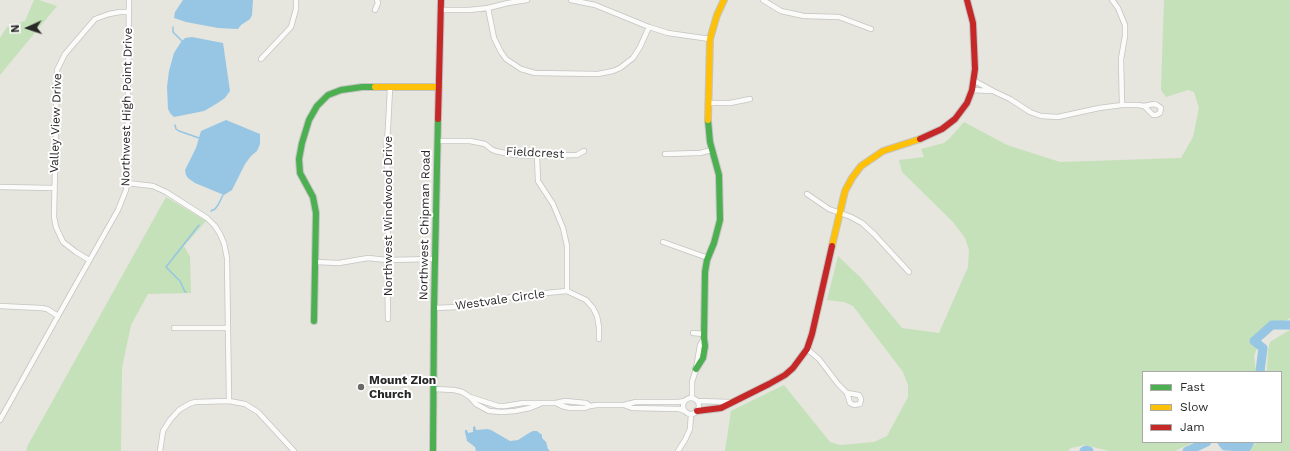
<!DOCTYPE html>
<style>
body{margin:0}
#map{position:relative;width:1290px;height:451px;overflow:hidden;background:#e6e5de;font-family:"Work Sans",sans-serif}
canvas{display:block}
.legend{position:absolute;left:1142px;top:371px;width:140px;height:72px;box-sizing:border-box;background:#fff;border:1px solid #a9a9a9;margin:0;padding:5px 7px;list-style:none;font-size:12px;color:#282828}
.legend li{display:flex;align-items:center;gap:8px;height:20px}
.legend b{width:20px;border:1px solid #a9a9a9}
.north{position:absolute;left:8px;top:8px;width:40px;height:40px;-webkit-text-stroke:3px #fff;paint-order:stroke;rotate:267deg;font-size:11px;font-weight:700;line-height:16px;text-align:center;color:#282828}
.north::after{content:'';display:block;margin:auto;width:14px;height:18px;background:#282828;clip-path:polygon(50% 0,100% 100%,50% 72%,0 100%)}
</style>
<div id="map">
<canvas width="1290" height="451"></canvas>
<ul class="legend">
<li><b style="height:5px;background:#4caf50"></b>Fast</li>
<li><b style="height:5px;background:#ffc107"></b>Slow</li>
<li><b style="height:5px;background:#c62828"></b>Jam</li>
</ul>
<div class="north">N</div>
</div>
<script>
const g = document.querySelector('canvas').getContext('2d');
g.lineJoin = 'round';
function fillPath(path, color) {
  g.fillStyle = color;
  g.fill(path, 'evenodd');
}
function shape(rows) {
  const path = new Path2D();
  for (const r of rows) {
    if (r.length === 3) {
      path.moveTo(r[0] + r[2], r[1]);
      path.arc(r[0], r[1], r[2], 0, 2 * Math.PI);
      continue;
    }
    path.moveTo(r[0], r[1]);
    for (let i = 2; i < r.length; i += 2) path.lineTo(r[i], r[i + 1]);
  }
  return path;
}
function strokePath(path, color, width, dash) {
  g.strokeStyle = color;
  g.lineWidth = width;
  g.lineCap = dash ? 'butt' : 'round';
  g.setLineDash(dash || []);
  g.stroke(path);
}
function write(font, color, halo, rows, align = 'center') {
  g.font = font + ' "Work Sans",sans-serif';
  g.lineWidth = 4;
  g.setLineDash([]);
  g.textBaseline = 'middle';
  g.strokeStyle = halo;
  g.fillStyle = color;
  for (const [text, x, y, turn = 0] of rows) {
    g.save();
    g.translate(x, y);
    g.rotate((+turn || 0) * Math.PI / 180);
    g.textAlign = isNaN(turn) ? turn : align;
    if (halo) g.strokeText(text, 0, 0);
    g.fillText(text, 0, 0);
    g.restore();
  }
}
const green = shape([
 [34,0,39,0,57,6,0,75,0,38,7,27,25,21],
 [1164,0,1290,0,1290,318,1273,328,1260,339,1254,356,1256,372,1143,372,1143,442,1194,442,1175,451,1109,451,1085,445,1071,448,1068,451,725,451,731,411,784,385,830,442,840,445,874,442,887,436,908,397,908,385,903,372,853,306,844,302,827,300,838,256,861,278,902,328,939,333,968,267,969,250,965,238,953,222,902,172,899,160,924,157,921,149,944,143,950,138,964,122,1007,145,1060,162,1181,158,1193,137,1199,108,1194,92,1188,90,1166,97,1161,90],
 [166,197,206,221,184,246,190,257,191,293,148,294,131,325,122,368,121,451,26,451,28,445],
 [1290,330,1290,451,1248,451,1257,442,1281,442,1281,372,1267,372,1268,350,1270,342]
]);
const water = shape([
 [183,0,253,0,252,15,250,19,241,25,238,29,218,28,186,22,174,18,175,12],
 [192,37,223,43,230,91,225,98,216,104,204,111,174,117,170,113,168,109,167,87,169,71,174,53,181,42,185,38],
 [226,120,260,134,260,144,257,151,251,156,245,164,232,190,224,195,195,183,188,178,186,175,185,170,196,148,201,131],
 [475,426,476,430,477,430,487,429,491,430,510,441,518,440,529,433,533,431,537,431,542,435,542,438,546,442,548,449,550,451,476,451,475,447,467,441,465,432,465,430,467,430,468,433,473,432,473,427]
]);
const stream = shape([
 [173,27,173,32,182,41],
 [175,125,176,129,179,131,199,138],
 [211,211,215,209,218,205,223,195],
 [186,292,185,292,180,281,166,267,199,225]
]);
const river = shape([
 [1261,372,1260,371,1263,348,1254,341,1272,325,1290,325],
 [1222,442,1225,446,1247,447,1250,442],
 [1084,451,1086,450,1089,451],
 [1187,451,1207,442]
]);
const street = shape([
 [571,0,595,5,649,27,668,33,710,39],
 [763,0,781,11,804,16,839,17,871,29],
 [1112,0,1118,8,1125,25,1125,36,1121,59,1122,105],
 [488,8,494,38,501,52,506,59,521,69,535,73,598,74,613,71,620,68,633,58,640,47,649,27],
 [375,10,378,3,377,0],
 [440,10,469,10,488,8,508,3,527,0],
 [261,59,291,27,296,9,296,0],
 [973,80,993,91,1010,99,1030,112,1041,116,1058,117,1099,108,1122,105,1138,105,1144,106,1154,104,1157,105,1161,108,1160,113,1156,115,1153,115,1144,106],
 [972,90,991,91],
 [709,103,730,103,750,99],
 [438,141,470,141,485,144,491,149,495,151,515,155,537,156,577,155,584,151],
 [665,154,700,153,712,150],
 [537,156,538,181,553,204,563,228,567,246,567,291],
 [127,183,153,186,166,192,207,218,215,226,220,234,224,243,227,258,229,401],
 [0,187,54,188],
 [807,194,829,209,851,217,862,223,874,234,909,272],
 [663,242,708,258],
 [89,260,76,252,63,242,56,227,54,217,57,70,65,54,95,19,109,14,120,12,129,12],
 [315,262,339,263,368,258,387,260,435,259],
 [567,291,586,300,593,308,597,316,599,327,599,339],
 [0,306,41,308,47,309,58,316,0,420],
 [434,308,459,307,492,302,515,296,567,291],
 [58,316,118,210,126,190,127,183,129,0],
 [388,319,387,260,389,186,386,153,388,128,390,88],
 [174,328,228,328],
 [693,333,704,334],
 [807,349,819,359,838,384,847,393,850,403,854,405,860,404,861,399,859,395,847,393],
 [434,389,454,390,462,392,470,397,498,406,505,406,523,403,556,403,565,401,586,403,590,406],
 [470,397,476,404,489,411,502,412,515,411,530,408,540,404],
 [692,398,692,382,696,369,700,345,704,338],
 [691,406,8],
 [697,401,730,402],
 [556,403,562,406,570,408,585,408,590,406,597,405,624,405,632,408,679,409,685,411],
 [624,405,636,402,678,402,685,401],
 [160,451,163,431,170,420,179,410,189,404,195,402,229,401,245,404,258,412,294,451],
 [678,451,685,440,690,429,691,414]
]);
const fast = shape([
 [314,321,316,213,313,197,300,173,299,159,302,143,309,120,317,106,328,95,341,90,362,87,375,87],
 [696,369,703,358,705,346,704,338,705,272,707,260,714,243,720,220,719,175,710,142,708,120],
 [433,451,434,308,438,119]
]);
const slow = shape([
 [375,87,439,87],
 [708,120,710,39,717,15,724,0],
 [832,246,845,191,852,178,861,166,883,151,920,139]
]);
const jam = shape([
 [438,119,441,0],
 [920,139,942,129,955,119,967,103,972,90,975,69,973,23,967,0],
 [697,411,721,408,769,384,785,375,793,368,807,349,812,334,832,246]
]);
const markers = [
 [361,387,4,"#6a6a68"]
];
const streetNames = [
 ["Northwest High Point Drive",127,107,-89],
 ["Valley View Drive",56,123,-88],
 ["Fieldcrest",535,153,3],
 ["Northwest Windwood Drive",388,216,-90],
 ["Northwest Chipman Road",425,225,-89],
 ["Westvale Circle",500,300,-8]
];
const poiNames = [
 ["Mount Zion",369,380],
 ["Church",369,394]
];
fillPath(green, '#c4e1b9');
fillPath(water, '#96c6e4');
strokePath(stream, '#96c6e4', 1.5);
strokePath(river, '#96c6e4', 9);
strokePath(street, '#c4c4c3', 6);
strokePath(fast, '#c4c4c3', 8);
strokePath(slow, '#c4c4c3', 8);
strokePath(jam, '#c4c4c3', 8);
strokePath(street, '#fbfbfa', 4.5);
strokePath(fast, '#4caf50', 6);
strokePath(slow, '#ffc107', 6);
strokePath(jam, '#c62828', 6);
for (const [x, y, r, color] of markers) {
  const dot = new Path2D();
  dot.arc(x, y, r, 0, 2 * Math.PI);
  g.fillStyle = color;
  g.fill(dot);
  strokePath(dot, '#fff', 1.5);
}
write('12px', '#282828', '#fff', streetNames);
write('bold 12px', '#282828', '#fff', poiNames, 'left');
</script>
